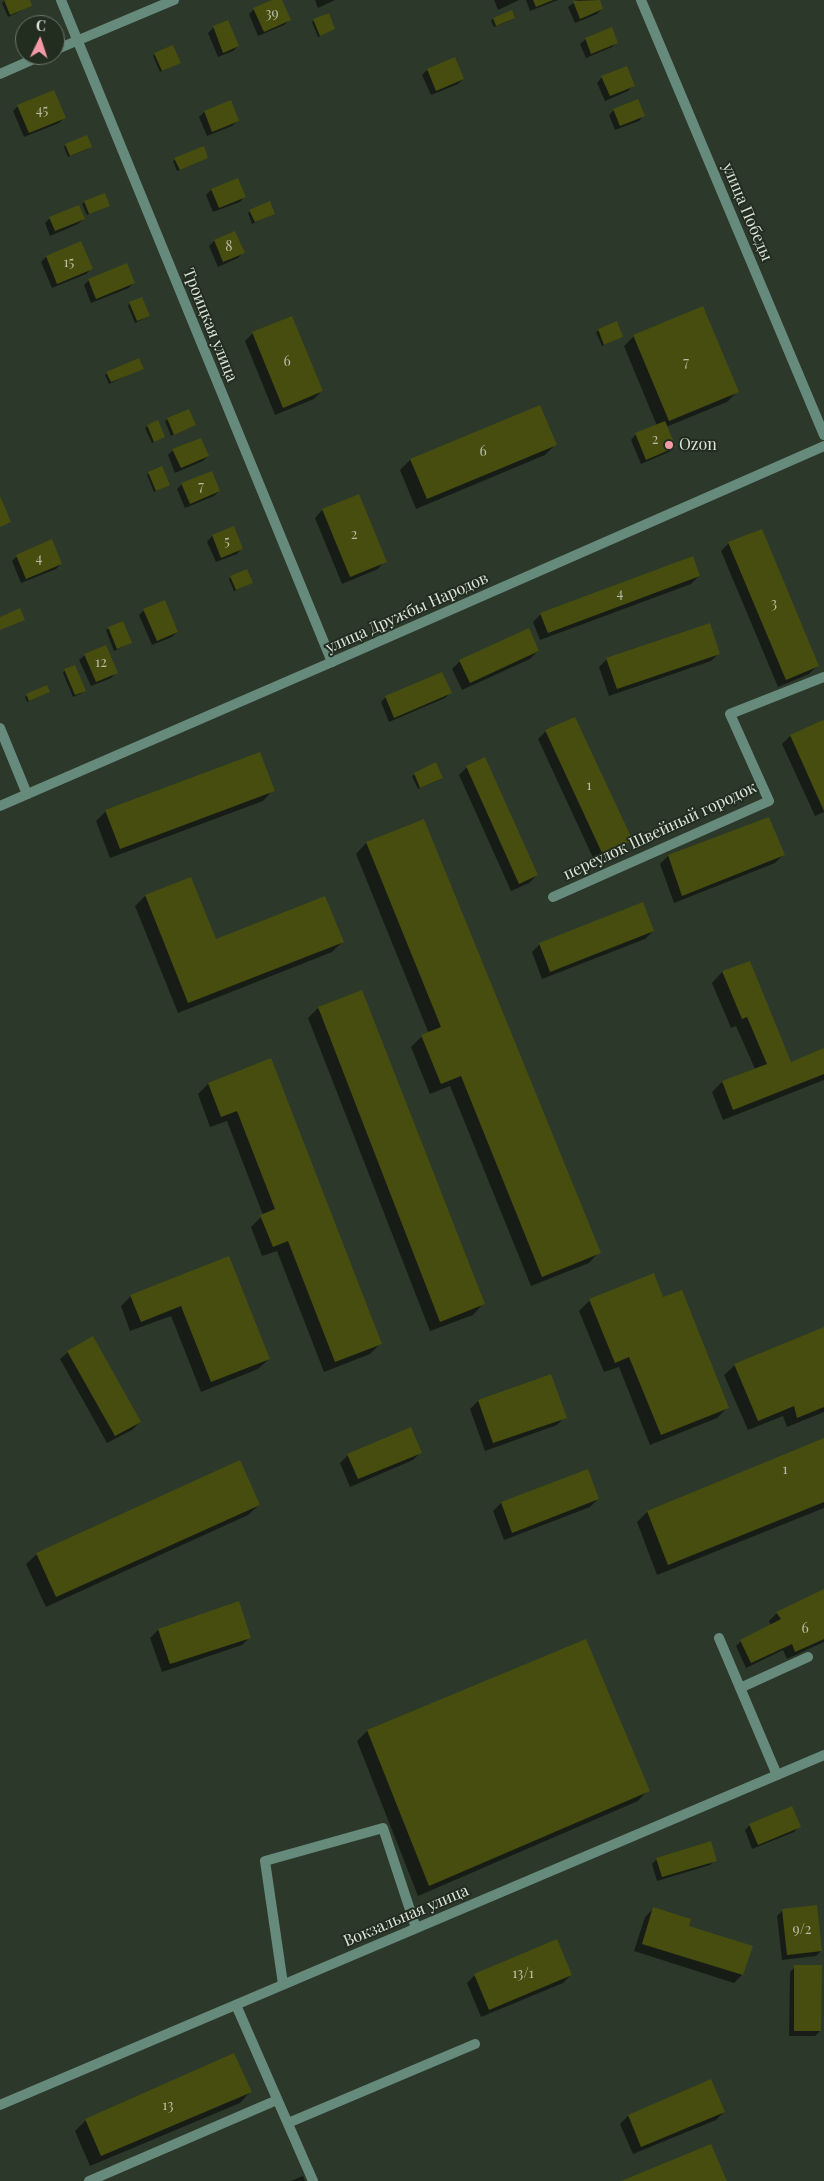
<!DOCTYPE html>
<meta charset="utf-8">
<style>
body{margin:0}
#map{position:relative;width:824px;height:2181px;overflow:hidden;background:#2c382a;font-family:"Playfair Display",serif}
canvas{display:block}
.north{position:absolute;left:15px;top:15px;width:50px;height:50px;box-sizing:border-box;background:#222d20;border:1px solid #6c766a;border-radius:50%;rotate:4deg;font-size:14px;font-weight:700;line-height:20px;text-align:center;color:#dbe3da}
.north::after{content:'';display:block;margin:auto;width:18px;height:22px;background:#f39aa7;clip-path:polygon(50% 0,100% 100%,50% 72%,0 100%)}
</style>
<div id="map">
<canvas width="824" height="2181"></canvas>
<div class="north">С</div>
</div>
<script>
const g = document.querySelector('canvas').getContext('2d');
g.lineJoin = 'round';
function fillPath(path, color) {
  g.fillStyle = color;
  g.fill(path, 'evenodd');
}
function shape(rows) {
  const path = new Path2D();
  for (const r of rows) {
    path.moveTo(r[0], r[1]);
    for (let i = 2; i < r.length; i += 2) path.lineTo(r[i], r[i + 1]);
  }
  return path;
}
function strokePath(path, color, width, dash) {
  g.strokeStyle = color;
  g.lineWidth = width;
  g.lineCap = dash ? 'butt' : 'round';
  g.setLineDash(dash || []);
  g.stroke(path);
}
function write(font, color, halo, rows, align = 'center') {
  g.font = font + ' "Playfair Display",serif';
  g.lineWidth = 4;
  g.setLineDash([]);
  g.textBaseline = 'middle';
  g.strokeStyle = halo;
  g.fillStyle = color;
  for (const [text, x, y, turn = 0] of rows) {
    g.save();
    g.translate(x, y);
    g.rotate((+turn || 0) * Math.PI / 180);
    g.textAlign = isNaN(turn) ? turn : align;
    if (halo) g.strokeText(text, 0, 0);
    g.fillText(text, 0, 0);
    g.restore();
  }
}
const shadow = shape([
 [5,0,28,0,31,6,8,17,2,3],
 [275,0,281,0,289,20,284,25,258,36,249,14,254,9],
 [315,0,335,0,318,8],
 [494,0,519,0,498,10],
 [526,0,558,0,530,11],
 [578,0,598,0,602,9,597,14,575,23,568,7],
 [511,12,513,18,511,20,494,27,491,21,493,19],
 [314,20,334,29,318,37,312,22],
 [214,27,238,46,233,51,218,57,208,33],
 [586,39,617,42,612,47,586,58,580,44],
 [155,54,179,63,160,72,153,56],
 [427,70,463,79,458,84,431,95,422,75],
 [602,77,633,85,628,91,605,101,597,83],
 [18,106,64,118,59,123,24,137,13,111],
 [614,110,644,115,639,121,615,130,609,115],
 [204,112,238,121,232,126,207,136,199,117],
 [66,145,88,149,68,157,64,147],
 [207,158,177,171,173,161,175,159],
 [238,179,245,196,240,202,213,212,206,195,211,190],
 [85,202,108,205,87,215,82,204],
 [250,211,274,213,252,224,248,213],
 [50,218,84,219,78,224,50,236,45,223],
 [235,233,243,253,238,258,218,267,209,246,214,241],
 [80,242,91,269,86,274,52,288,41,262,46,257],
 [89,280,134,282,129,288,91,303,84,285],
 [130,303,149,316,135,323,128,306],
 [616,322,622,337,602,346,596,332],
 [253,333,322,391,314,399,275,415,245,341],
 [634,336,737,392,727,402,666,427,674,447,669,452,641,464,631,440,636,434,657,426,624,346],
 [142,368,109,384,105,375,107,373],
 [189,410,195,425,171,436,165,421],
 [147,426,163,437,152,443,145,428],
 [555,445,545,455,416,509,400,470,410,460],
 [173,450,208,456,203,461,175,473,168,455],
 [149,473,168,485,154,492,147,475],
 [182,484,219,491,214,496,185,508,177,489],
 [322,510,385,561,378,569,342,584,315,518],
 [233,528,242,548,237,554,216,562,207,542,212,536],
 [729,543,817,666,809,674,778,687,721,551],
 [17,556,61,564,56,569,21,583,12,561],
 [699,576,691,584,540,640,533,622,541,614],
 [231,577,252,583,234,591,229,579],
 [144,610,177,632,172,637,152,645,139,615],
 [122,622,131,643,114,651,106,630],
 [538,651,530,659,462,690,452,669,460,661],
 [719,653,711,661,609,696,599,667,607,659],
 [85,655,116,673,111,678,91,686,79,660],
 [65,670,84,691,82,693,73,697,63,673],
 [49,692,27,702,25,697,27,695],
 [450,693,445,698,389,722,381,702,386,697],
 [823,722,824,812,815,816,782,744,790,736],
 [546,731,631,840,623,848,595,862,538,739],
 [436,764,439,780,418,789,412,776],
 [467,767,537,875,529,883,511,891,459,775],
 [273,790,263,801,110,858,96,821,106,811],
 [769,819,783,855,775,863,674,903,660,864,668,856],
 [424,820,599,1252,589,1263,531,1286,450,1086,430,1094,411,1047,422,1036,429,1034,356,854,366,843],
 [145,896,215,941,342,942,332,952,178,1013,135,906],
 [653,931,645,939,542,979,532,952,540,944],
 [749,962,790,1064,824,1049,824,1080,723,1120,712,1092,722,1082,755,1069,736,1026,731,1028,712,983,722,972],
 [318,1008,483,1304,473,1315,430,1331,308,1018],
 [271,1060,380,1344,370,1354,324,1372,277,1251,262,1256,251,1227,263,1215,227,1121,210,1127,198,1094,208,1084],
 [229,1258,269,1359,258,1369,201,1392,171,1316,130,1331,121,1306,131,1296],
 [590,1300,728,1407,717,1418,650,1445,619,1367,604,1372,579,1311],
 [824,1328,824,1412,787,1427,783,1416,748,1430,724,1375,735,1365],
 [68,1352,140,1422,132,1430,107,1443,60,1359],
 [550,1376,565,1417,557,1425,485,1451,470,1409,478,1401],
 [824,1439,824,1508,657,1575,637,1522,647,1512],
 [421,1452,413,1460,350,1487,340,1463,348,1455],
 [587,1471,598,1499,590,1507,504,1540,493,1511,501,1503],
 [259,1505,248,1515,46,1607,26,1564,37,1554],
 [824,1591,824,1642,787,1659,783,1650,746,1668,736,1646,741,1641,771,1626,769,1621,777,1613],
 [158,1630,250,1637,242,1645,162,1672,150,1638],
 [586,1641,648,1790,638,1801,418,1896,357,1741,367,1731],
 [750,1825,799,1826,794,1832,752,1849,745,1830],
 [657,1859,715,1860,710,1865,657,1881,652,1864],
 [653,1909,687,1927,742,1975,734,1983,634,1951,645,1917],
 [783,1910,821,1951,816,1956,782,1960,777,1916],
 [795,1967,820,2031,815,2036,789,2036,790,1972],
 [475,1975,571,1975,563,1983,481,2017,467,1983],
 [250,2092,240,2103,90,2166,75,2131,86,2120],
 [724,2112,716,2120,633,2154,620,2124,628,2116],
 [303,2176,305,2181,291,2181]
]);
const building = shape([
 [4,0,30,0,32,6,10,15],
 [272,0,282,0,291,20,264,32,253,8],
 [533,0,553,0,536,7],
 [600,0,603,9,580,19,573,1],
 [512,10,515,18,496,26,493,18],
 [329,13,335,29,320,36,313,19],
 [228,20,239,46,223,53,213,26],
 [612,27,618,43,591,54,585,38],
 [173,45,181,63,162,71,154,53],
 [455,57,464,79,436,91,427,69],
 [627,66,635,86,610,96,601,76],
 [54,90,66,118,29,133,17,105],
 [638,99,645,116,620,126,613,109],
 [231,100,239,121,212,132,204,111],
 [87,135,92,147,70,156,65,144],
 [204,146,208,158,180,170,174,158],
 [238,178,246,197,219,208,211,189],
 [105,193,110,206,89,214,84,201],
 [270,201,275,214,255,222,249,210],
 [79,205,85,219,55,231,49,217],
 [235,231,245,253,223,262,214,240],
 [81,241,93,269,57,284,46,256],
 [127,263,135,283,96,299,88,279],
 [142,297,150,316,137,321,129,302],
 [703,306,739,392,669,421,633,335],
 [292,316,323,391,283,408,252,332],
 [617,321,623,337,604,345,598,329],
 [139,358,144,369,111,382,106,372],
 [540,405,557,445,427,499,410,459],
 [189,409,196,425,174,435,167,418],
 [158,420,165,437,154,442,147,425],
 [665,421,676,447,646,460,635,433],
 [201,438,209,456,181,468,172,449],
 [162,466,170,485,156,491,148,472],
 [212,471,220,491,190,504,181,483],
 [359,494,387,562,350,577,322,509],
 [0,496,11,522,0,527],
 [234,526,243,549,221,558,212,535],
 [762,529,819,666,786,680,728,542],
 [52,539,62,564,26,579,16,555],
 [693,556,700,576,548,633,540,613],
 [247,569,253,583,236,590,230,576],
 [165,600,178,632,157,641,143,609],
 [20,608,25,620,0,630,0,617],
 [123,621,132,643,117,649,108,627],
 [710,623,720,654,617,689,606,658],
 [529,628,539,651,470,683,459,660],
 [106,645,118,673,96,682,84,654],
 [75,665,86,691,75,695,64,669],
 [442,672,452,693,394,718,385,696],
 [47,685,50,692,29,701,26,694],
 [575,717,633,841,603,855,545,730],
 [823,720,824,721,824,811,790,735],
 [260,752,275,791,120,849,105,810],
 [485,757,538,875,519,884,466,766],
 [436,762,443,778,420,788,414,773],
 [769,817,785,855,682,896,668,855],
 [424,819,601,1253,542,1277,461,1076,441,1084,421,1035,441,1027,366,842],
 [191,877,216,939,325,896,344,942,188,1003,145,895],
 [643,902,654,931,550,972,539,943],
 [750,961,791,1062,824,1048,824,1074,733,1110,722,1081,767,1064,747,1017,742,1019,722,971],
 [362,990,485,1304,440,1322,318,1007],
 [271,1058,382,1344,335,1362,288,1241,273,1247,260,1215,275,1209,237,1111,221,1117,208,1083],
 [229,1256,270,1359,211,1382,181,1306,141,1322,130,1295],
 [654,1273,663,1297,682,1290,729,1408,661,1435,629,1357,615,1363,589,1299],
 [824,1327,824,1407,797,1418,794,1406,758,1421,734,1364],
 [93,1336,141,1422,115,1436,67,1351],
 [551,1374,567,1418,493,1443,478,1400],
 [411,1427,422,1453,358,1479,347,1454],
 [824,1438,824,1502,668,1565,647,1511],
 [240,1460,260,1505,56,1597,36,1553],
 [588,1469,599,1499,512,1533,501,1502],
 [824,1589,824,1639,795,1652,792,1644,751,1663,740,1640,781,1619,776,1612],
 [239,1601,251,1638,170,1664,158,1629],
 [586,1639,650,1791,429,1886,367,1730],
 [792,1806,801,1827,758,1845,749,1824],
 [711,1841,717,1861,662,1877,656,1858],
 [817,1905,822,1951,787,1955,782,1909],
 [653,1907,691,1919,689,1926,753,1946,743,1975,642,1944],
 [557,1939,572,1975,489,2010,474,1974],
 [794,1965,822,1965,821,2031,794,2031],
 [234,2053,252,2092,101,2156,85,2119],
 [711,2079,725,2112,641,2147,628,2115],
 [711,2144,727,2181,621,2181]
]);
const service = shape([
 [719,1638,777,1775],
 [740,1688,808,1657],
 [283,1984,265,1861,383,1828,416,1928],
 [236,2005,313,2181],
 [288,2123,475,2044],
 [89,2181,277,2100]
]);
const minor = shape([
 [61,0,332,662],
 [55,50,174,0],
 [0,74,43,55],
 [0,728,27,794],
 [553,897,769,801,730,714,824,677],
 [0,2105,824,1755]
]);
const tertiary = shape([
 [641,0,824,435],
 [0,806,332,662,824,446]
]);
const markers = [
 [669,445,5,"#f39aa7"]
];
const numberNames = [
 ["39",272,14],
 ["45",42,111],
 ["8",229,247],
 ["15",69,263],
 ["6",287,362],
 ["7",686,363],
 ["2",655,440],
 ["6",483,452],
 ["7",201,487],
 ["2",354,535],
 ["5",227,542],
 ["4",39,559],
 ["4",620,594],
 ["3",774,604],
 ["12",101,663],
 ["1",589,786],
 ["1",785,1470],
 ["6",805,1629],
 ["9/2",802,1930],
 ["13/1",523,1974],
 ["13",168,2106]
];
const streetNames = [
 ["улица Победы",747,212,67],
 ["Троицкая улица",210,325,68],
 ["улица Дружбы Народов",407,613,-24],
 ["переулок Швейный городок",660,831,-25],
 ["Вокзальная улица",406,1916,-23]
];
const poiNames = [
 ["Ozon",679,445]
];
fillPath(shadow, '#0007');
fillPath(building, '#464d0f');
strokePath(service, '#668a7c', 10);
strokePath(minor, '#668a7c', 10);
strokePath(tertiary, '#668a7c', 10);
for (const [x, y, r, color] of markers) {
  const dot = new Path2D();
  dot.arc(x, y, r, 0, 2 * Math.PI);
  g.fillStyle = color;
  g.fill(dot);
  strokePath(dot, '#222d20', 2);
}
write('14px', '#b6bea7', null, numberNames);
write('16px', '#dbe3da', '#222d20', streetNames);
write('16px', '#dbe3da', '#222d20', poiNames, 'left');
</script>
